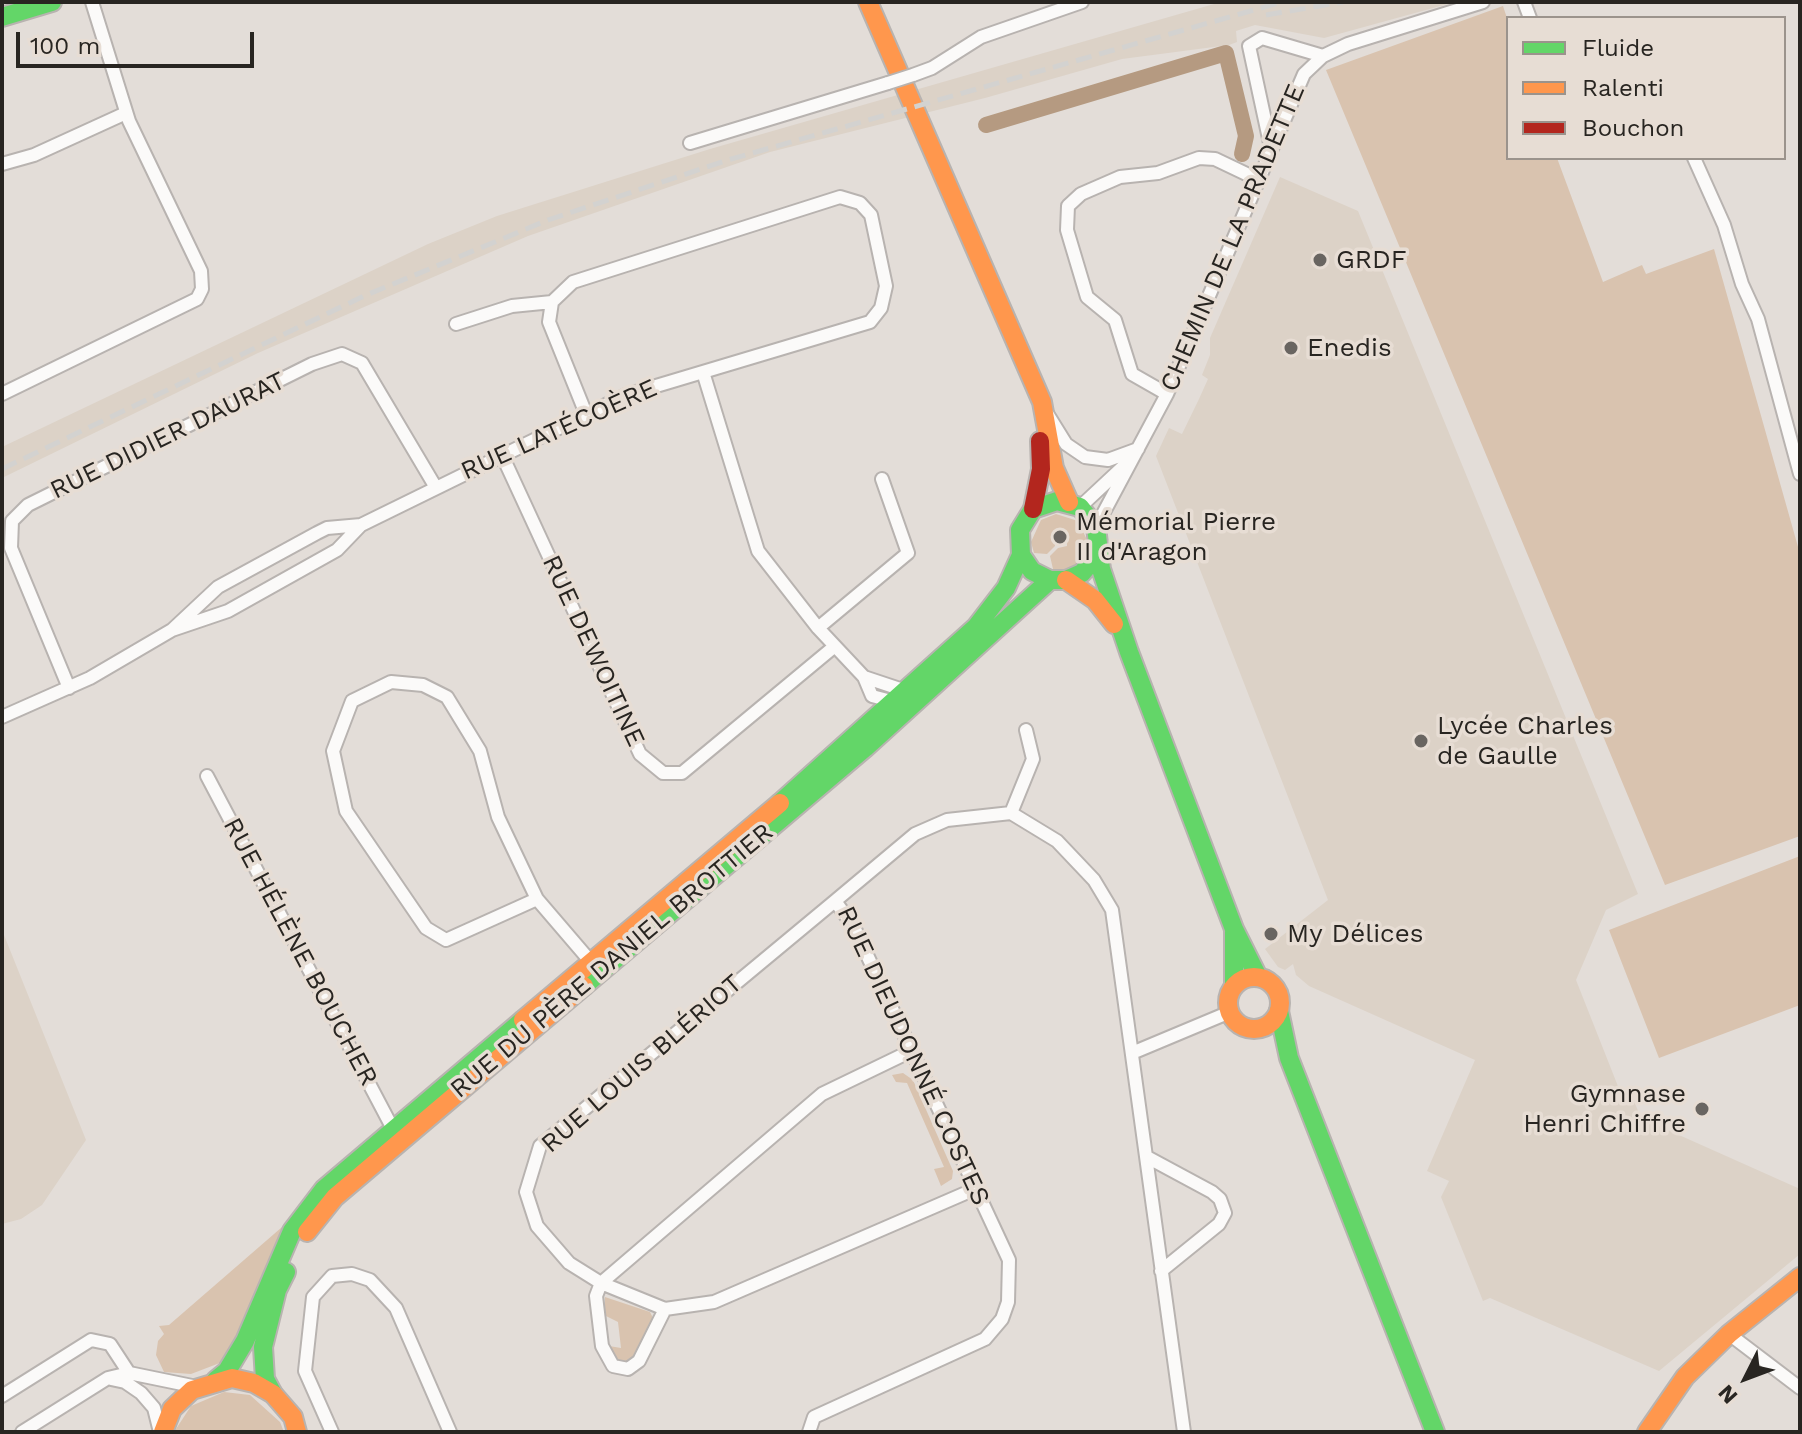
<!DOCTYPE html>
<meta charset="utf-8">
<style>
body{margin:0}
#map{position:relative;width:1802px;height:1434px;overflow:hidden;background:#e3ddd8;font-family:"Work Sans",sans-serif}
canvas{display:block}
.frame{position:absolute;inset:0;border:4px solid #282521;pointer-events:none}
.legend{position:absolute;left:1506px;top:16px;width:280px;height:144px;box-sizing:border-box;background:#e7ddd4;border:2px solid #9b938c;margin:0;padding:10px 14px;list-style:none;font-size:24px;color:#282521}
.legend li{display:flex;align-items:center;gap:16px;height:40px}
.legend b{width:40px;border:2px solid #9b938c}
.north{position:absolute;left:1706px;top:1338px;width:80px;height:80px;-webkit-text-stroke:6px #e7ddd4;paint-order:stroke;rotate:228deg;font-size:22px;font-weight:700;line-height:32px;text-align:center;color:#282521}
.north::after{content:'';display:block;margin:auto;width:28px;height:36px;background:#282521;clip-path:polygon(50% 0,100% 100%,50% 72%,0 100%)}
.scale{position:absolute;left:16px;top:32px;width:238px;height:36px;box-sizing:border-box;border:4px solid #282521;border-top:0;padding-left:10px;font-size:24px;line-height:28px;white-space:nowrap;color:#282521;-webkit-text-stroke:6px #e7ddd4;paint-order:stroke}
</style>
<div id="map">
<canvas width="1802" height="1434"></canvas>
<div class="frame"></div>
<ul class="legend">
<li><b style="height:10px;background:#63d668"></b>Fluide</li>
<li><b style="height:10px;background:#ff974d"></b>Ralenti</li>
<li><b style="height:10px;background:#b3261e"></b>Bouchon</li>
</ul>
<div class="north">N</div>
<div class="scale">100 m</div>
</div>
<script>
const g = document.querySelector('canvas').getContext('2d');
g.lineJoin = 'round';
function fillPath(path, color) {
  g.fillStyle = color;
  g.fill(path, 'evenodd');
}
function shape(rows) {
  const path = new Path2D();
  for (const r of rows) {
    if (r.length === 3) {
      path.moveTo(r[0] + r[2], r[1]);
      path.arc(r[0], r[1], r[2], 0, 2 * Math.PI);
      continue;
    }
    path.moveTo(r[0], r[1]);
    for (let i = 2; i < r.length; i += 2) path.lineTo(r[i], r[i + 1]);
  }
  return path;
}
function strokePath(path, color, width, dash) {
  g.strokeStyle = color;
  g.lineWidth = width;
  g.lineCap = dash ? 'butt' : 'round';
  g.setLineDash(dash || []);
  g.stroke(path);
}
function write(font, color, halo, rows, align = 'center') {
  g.font = font + ' "Work Sans",sans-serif';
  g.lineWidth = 7;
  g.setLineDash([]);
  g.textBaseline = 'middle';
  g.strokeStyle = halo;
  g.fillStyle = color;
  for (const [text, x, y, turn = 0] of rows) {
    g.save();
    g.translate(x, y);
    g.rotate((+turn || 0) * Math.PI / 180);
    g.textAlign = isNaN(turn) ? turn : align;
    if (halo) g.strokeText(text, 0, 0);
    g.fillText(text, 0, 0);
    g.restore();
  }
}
const built = shape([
 [1221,2,1455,2,1324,38,1255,25,1236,31,1237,42,1229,45,1122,59,985,98,770,152,528,236,258,353,2,478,2,447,428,244,497,216,710,149],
 [1280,177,1358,211,1638,894,1606,910,1576,980,1625,1104,1634,1101,1641,1118,1800,1189,1800,1254,1659,1371,1490,1298,1483,1301,1441,1197,1449,1181,1427,1171,1475,1060,1309,986,1296,975,1293,964,1285,970,1278,967,1265,949,1328,900,1156,456,1169,428,1182,434,1199,399,1208,379,1202,375,1210,355,1210,338],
 [2,930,86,1140,42,1205,21,1219,2,1224]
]);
const green = shape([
 [1503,6,1508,21,1508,158,1557,158,1603,282,1642,265,1646,274,1714,249,1800,554,1800,836,1665,885,1326,70],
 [1056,514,1078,521,1088,542,1078,564,1064,570,1053,569,1050,556,1058,548,1067,546,1066,534,1054,536,1055,546,1047,554,1034,553,1031,542,1041,520],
 [1800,856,1800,1005,1659,1058,1609,930],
 [903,1073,913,1080,953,1171,952,1179,941,1186,934,1169,944,1167,907,1083,896,1082,892,1075],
 [289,1221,234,1348,225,1361,191,1374,164,1372,156,1355,158,1341,164,1334,159,1326,169,1325],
 [605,1297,650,1312,653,1318,634,1357,628,1362,615,1360,610,1353,609,1346,621,1348,618,1322,604,1315],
 [224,1392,250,1395,280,1422,284,1432,174,1432,191,1406]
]);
const canal = shape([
 [986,125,1226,53,1246,136,1242,154]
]);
const street = shape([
 [1524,2,1530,18],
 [913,75,932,68,981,37,1082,2],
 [690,143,888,83],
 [1271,148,1249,46,1262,38,1323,56],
 [1694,158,1724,225,1742,284,1758,319,1800,474],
 [2,164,34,155,126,113],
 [456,324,512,306,552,302],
 [703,372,758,551,818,628,864,677,872,696,895,702],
 [2,394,197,299,202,289,201,271,129,121,92,2],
 [1167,394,1132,374,1115,320,1087,297,1067,230,1068,206,1081,194,1120,177,1158,173,1199,158,1215,159,1259,180],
 [1048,415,1066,444,1085,457,1108,460,1138,449],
 [502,455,640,754,663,773,682,773,835,646],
 [1080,507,1126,464],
 [1096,527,1167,394,1304,74,1323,56,1348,44,1483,2],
 [818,628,908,553,882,479],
 [172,630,228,611,337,550,361,525,626,395,870,322,881,308,886,286,871,215,860,203,840,197,573,282,552,302,549,322,586,414],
 [864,677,903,690],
 [69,688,11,548,12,521,28,505,312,364,342,354,362,363,435,486],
 [2,717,90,678,172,630,218,587,317,533,327,528,361,525],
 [207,776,393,1129],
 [1011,813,1033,759,1026,730],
 [537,899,446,940,426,928,346,811,333,751,352,701,391,682,423,685,447,697,480,751,498,817,537,899,591,962],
 [835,901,540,1146,526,1192,537,1226,569,1263,601,1283,665,1309,714,1302,975,1189],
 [1132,1053,1230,1012],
 [1147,1157,1212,1192,1220,1199,1225,1213,1219,1224,1161,1271],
 [665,1309,639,1361,628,1369,613,1366,602,1346,596,1296,601,1283,822,1094,911,1051],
 [1729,1334,1800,1388],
 [111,1379,125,1382,141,1393,154,1408,160,1432],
 [2,1396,91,1340,110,1344,129,1373],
 [22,1432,108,1378,129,1373,197,1387],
 [332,1432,305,1371,313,1297,332,1276,352,1274,370,1280,396,1308,450,1432],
 [809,1432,814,1417,985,1339,1002,1319,1008,1302,1009,1260,854,927,835,901,915,834,947,820,1011,813,1057,841,1094,880,1112,910,1184,1432]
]);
const fast = shape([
 [2,17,52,2],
 [1097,555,1082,573,1066,580,1050,580,1032,571,1021,555,1020,530,1033,509,1057,501,1080,507,1096,527,1101,569,1129,652,1234,929,1258,977],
 [780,803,976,627,1006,588,1021,555],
 [1234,932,1234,985],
 [584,986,865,748,1050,580],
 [1279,1011,1289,1058,1435,1432],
 [216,1380,227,1371,245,1341,292,1231,324,1189,523,1020],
 [273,1394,265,1379,263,1347,277,1290,286,1272]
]);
const slow = shape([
 [868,2,1042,402,1054,468,1069,502],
 [1066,580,1095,600,1114,624],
 [1254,1003,26],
 [523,1020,780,803],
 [307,1232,335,1197,584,986],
 [163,1432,172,1409,192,1390,232,1378,254,1383,273,1394,293,1417,297,1432],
 [1647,1432,1685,1377,1729,1334,1800,1277]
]);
const jam = shape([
 [1033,509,1041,469,1040,441]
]);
const rail = shape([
 [1266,15,1343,2],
 [2,469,364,296,548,220,728,160,1282,2]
]);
const streetBridge = shape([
 [888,83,913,75]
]);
const markers = [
 [1320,260,8,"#696561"],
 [1291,348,8,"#696561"],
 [1060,537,8,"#696561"],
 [1421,741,8,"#696561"],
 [1271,934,8,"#696561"],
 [1702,1109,8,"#696561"]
];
const streetNames = [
 ["CHEMIN DE LA PRADETTE",1233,238,-67],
 ["RUE LATÉCOÈRE",559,430,-24],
 ["RUE DIDIER DAURAT",168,436,-26],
 ["RUE DEWOITINE",593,651,65],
 ["RUE HÉLÈNE BOUCHER",300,952,62],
 ["RUE DU PÈRE DANIEL BROTTIER",612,961,-40],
 ["RUE DIEUDONNÉ COSTES",913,1056,65],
 ["RUE LOUIS BLÉRIOT",642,1064,-41]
];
const poiNames = [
 ["GRDF",1336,260],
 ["Enedis",1307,348],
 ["Mémorial Pierre",1076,522],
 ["II d'Aragon",1076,552],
 ["Lycée Charles",1437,726],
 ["de Gaulle",1437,756],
 ["My Délices",1287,934],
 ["Gymnase",1686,1094,"right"],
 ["Henri Chiffre",1686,1124,"right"]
];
fillPath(built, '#dcd2c7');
fillPath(green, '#d9c3af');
strokePath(canal, '#b59a81', 16);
strokePath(street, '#b8b3b0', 16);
strokePath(fast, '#b8b3b0', 22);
strokePath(slow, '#b8b3b0', 22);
strokePath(jam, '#b8b3b0', 22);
strokePath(street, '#fbfaf9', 12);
strokePath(fast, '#63d668', 18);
strokePath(slow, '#ff974d', 18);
strokePath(jam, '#b3261e', 18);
strokePath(rail, '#d3d2d0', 5, [16, 8]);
strokePath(streetBridge, '#b8b3b0', 16, []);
strokePath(streetBridge, '#fbfaf9', 12);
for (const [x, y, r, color] of markers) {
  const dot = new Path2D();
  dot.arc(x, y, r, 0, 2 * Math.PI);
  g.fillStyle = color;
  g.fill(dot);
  strokePath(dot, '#e7ddd4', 3);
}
write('26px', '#282521', '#e7ddd4', streetNames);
write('26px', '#282521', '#e7ddd4', poiNames, 'left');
</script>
